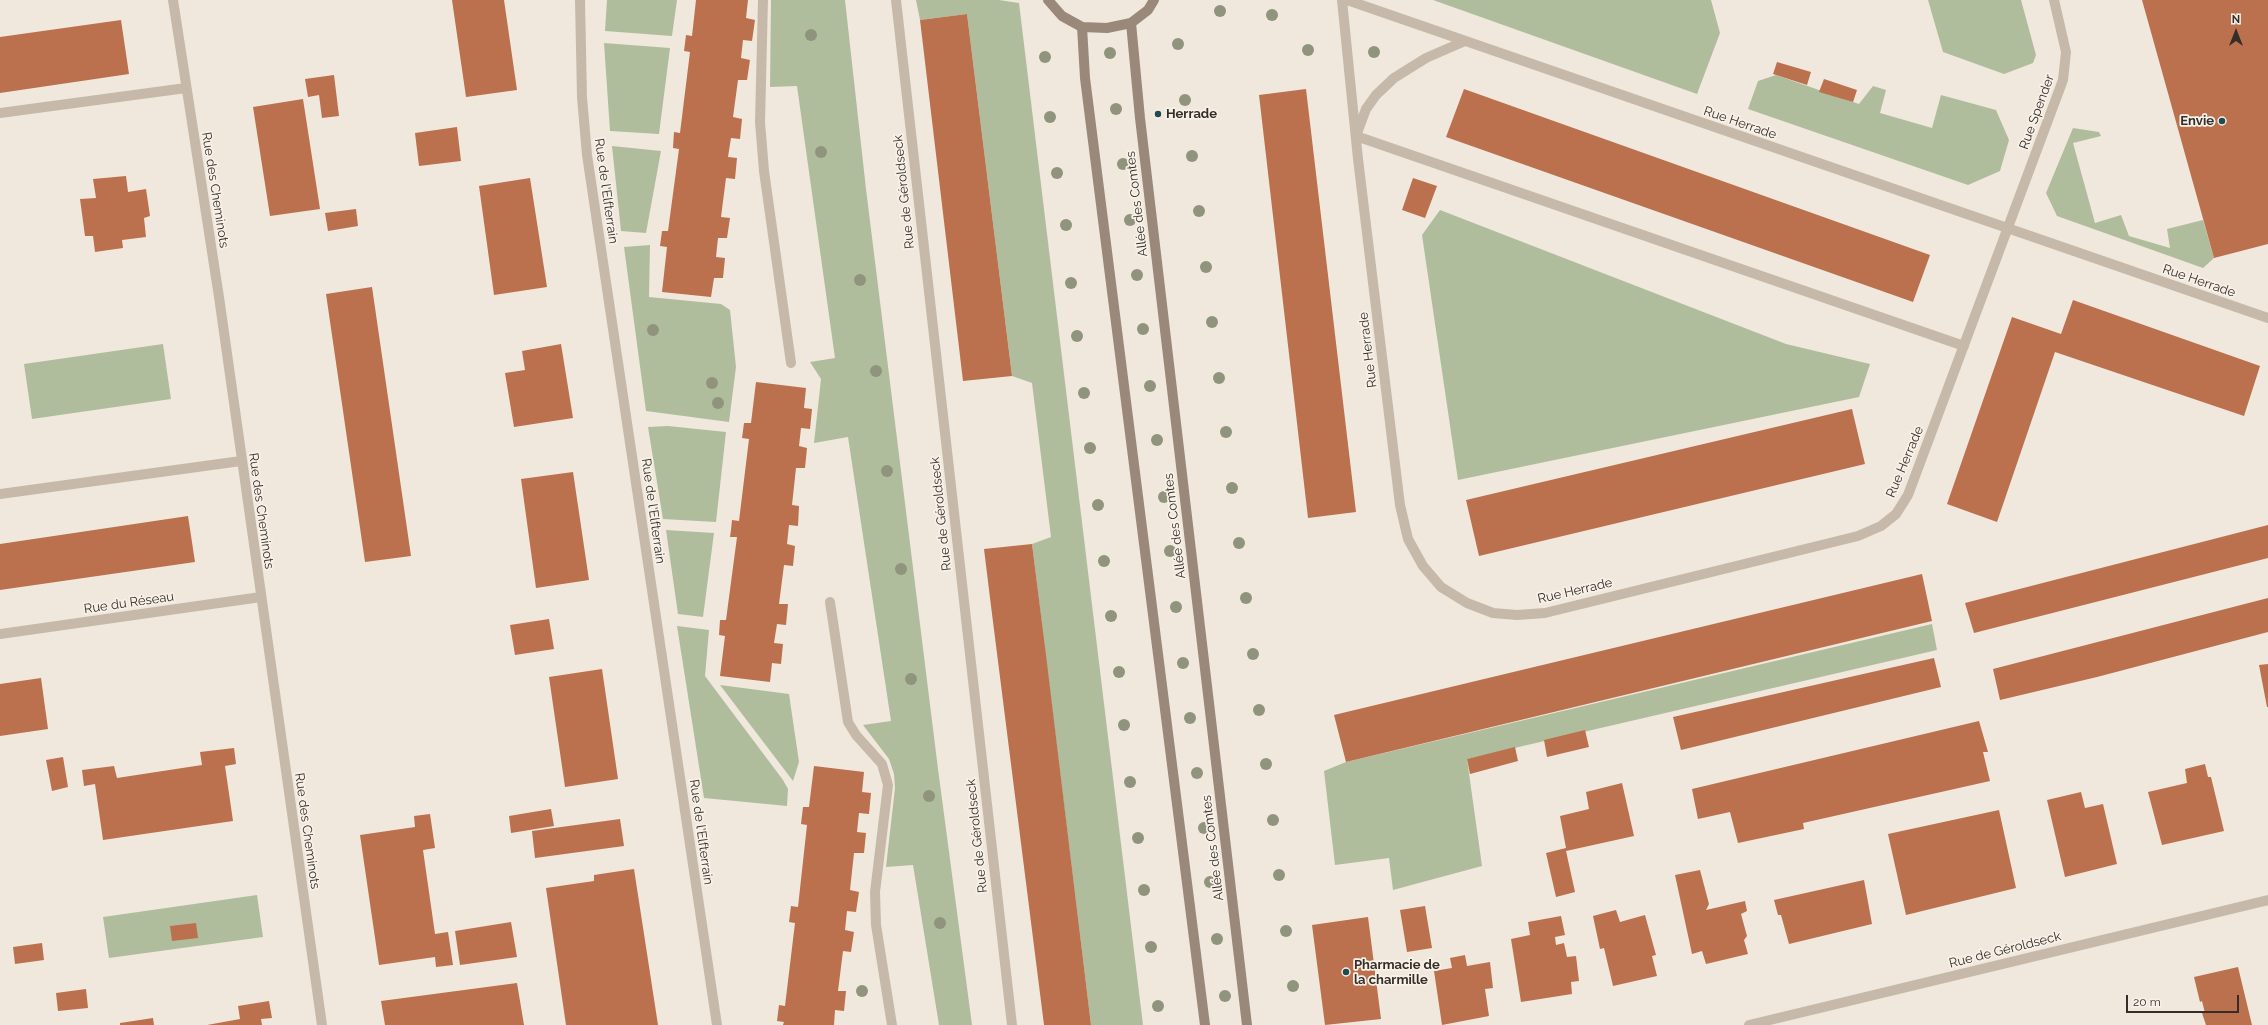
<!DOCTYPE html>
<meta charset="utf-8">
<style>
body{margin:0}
#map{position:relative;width:2268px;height:1025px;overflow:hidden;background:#f0e8dc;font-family:Raleway,sans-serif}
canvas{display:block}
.north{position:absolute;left:2216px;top:12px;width:40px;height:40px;-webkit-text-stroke:3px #f8f1e8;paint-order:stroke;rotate:0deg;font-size:11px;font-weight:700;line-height:16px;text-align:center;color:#342d28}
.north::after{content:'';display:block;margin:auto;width:14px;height:18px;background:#342d28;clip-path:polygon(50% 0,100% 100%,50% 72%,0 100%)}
.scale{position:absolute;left:2126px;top:995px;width:113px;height:18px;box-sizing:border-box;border:2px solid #342d28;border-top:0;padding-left:5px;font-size:12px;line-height:14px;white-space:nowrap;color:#342d28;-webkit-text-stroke:3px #f8f1e8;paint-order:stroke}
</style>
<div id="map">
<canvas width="2268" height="1025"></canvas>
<div class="north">N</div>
<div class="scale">20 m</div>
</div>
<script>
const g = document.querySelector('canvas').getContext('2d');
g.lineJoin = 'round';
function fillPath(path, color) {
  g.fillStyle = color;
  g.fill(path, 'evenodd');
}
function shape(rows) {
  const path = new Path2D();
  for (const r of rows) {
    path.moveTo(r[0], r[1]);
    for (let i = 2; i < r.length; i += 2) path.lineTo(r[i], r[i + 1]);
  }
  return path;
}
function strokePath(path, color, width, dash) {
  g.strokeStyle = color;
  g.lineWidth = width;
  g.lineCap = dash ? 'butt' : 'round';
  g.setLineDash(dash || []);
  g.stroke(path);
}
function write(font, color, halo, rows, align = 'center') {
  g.font = font + ' Raleway,sans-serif';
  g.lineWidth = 3.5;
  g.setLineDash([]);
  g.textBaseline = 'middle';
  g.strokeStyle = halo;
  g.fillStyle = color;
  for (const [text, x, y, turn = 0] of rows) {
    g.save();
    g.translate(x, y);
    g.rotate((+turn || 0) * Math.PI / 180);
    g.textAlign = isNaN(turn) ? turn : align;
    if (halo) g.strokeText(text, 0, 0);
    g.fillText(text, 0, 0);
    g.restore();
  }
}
const green = shape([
 [607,0,677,0,672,36,605,31],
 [771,0,845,0,866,189,938,769,972,1025,939,1025,913,865,886,867,895,788,894,774,889,759,863,725,891,721,848,437,814,443,821,379,810,362,835,358,797,86,770,87],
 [916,0,999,0,1019,3,1143,1025,1091,1025,1032,544,1051,537,1032,383,1012,376,967,14,920,20],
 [1433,0,1711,0,1720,33,1697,94],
 [1928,0,2021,0,2036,55,2033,63,2004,74,1943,52],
 [604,43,670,48,659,134,610,131],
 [1776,75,1859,104,1873,86,1886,90,1880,113,1932,128,1941,95,1996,110,2009,140,2000,171,1968,185,1748,109,1758,81],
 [2073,128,2099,132,2101,136,2073,143,2095,223,2121,215,2129,236,2170,248,2167,229,2203,220,2214,258,2203,268,2057,216,2046,193],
 [612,146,661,151,646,233,621,231],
 [1440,210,1786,344,1870,364,1859,397,1458,480,1422,235],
 [650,245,649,297,721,304,730,310,736,367,729,422,646,411,624,247],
 [163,344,171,399,32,419,24,364],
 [668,426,726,432,716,522,663,519,648,427],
 [666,530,714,533,703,617,678,614],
 [1932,624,1937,650,1467,759,1482,866,1393,890,1389,858,1335,865,1324,771,1346,762],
 [677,626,709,630,705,676,783,780,788,789,787,806,704,798],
 [720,685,789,694,799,762,793,781],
 [257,895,263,937,109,958,103,917]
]);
const building = shape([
 [452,0,504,0,517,90,466,97],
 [696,0,748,0,746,18,755,20,752,41,743,40,741,58,750,60,747,80,738,80,733,117,742,119,740,139,731,138,728,157,737,158,735,179,726,178,721,217,730,218,727,238,718,238,716,257,725,258,723,278,714,278,711,297,662,292,667,247,660,246,662,231,668,231,679,149,673,148,674,132,680,133,690,52,684,51,686,35,692,36],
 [2142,0,2268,0,2268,244,2214,258],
 [967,14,1012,376,963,381,920,20],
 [121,20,129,74,0,93,0,37],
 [1777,62,1811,72,1807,85,1773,74],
 [334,75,339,116,322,118,319,95,308,97,305,79],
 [1824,79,1857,90,1853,102,1819,92],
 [1306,89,1356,512,1308,518,1259,95],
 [1464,89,1930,255,1913,302,1446,137],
 [303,99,320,209,270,216,253,107],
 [457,127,461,161,419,166,415,133],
 [126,176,128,192,146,189,150,216,144,218,146,237,122,240,123,248,95,252,93,236,85,236,80,199,96,198,93,179],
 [530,178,547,287,494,295,479,186],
 [1413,178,1437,186,1425,218,1402,210],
 [356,209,358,226,328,231,325,213],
 [372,287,411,556,365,562,326,294],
 [2073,300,2260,366,2244,416,2055,352,1997,522,1947,504,2012,317,2061,334],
 [561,344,573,418,514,427,505,373,525,370,522,351],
 [756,382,806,388,804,408,812,409,810,429,801,428,799,446,807,448,805,468,796,468,792,505,799,506,798,526,789,525,787,544,795,546,793,566,784,565,779,604,788,604,786,625,777,624,774,643,783,644,781,664,772,663,770,682,720,676,725,636,719,635,720,620,726,620,737,537,730,537,731,530,732,520,739,521,749,439,742,438,744,423,751,423],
 [1852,409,1865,464,1479,556,1466,500],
 [573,472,589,580,536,588,521,479],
 [188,516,195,562,0,590,0,544],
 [2268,525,2268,558,1974,633,1965,603],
 [1032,544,1047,663,1091,1025,1044,1025,991,606,984,549],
 [1922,574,1932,621,1346,762,1334,715],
 [2268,598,2268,632,2097,677,2000,700,1993,669],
 [549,619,554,649,515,655,510,625],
 [1934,658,1941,687,1681,750,1673,717],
 [2268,664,2268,707,2267,707,2259,665],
 [602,669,618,779,565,787,549,677],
 [41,678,48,729,0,736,0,684],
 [1979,721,1988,752,1983,752,1990,781,1803,823,1804,829,1738,843,1730,812,1698,819,1692,789],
 [1585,730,1589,747,1547,757,1544,740],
 [1515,747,1518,761,1470,774,1467,759],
 [234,748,236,764,225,766,233,821,103,840,95,784,84,786,82,770,114,766,117,778,202,765,200,752],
 [63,757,68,787,52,791,46,760],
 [2205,764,2208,777,2211,777,2224,831,2162,845,2148,792,2187,783,2185,769],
 [814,766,864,772,862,792,871,793,869,814,859,813,857,832,866,833,864,853,854,853,850,890,859,892,856,912,847,911,845,930,854,932,851,952,843,951,838,991,846,991,844,1011,835,1010,834,1025,783,1025,784,1022,777,1021,779,1005,785,1006,795,923,789,922,791,906,798,907,807,825,801,824,803,807,809,807],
 [1622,783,1634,836,1566,851,1575,892,1556,897,1546,853,1566,848,1560,816,1589,809,1586,792],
 [2081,792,2085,808,2103,804,2117,864,2065,877,2047,800],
 [551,809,554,826,511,833,509,816],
 [1999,810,2016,888,1906,915,1888,834],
 [430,814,435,848,423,850,435,934,448,932,453,965,436,967,435,957,379,965,360,835,415,827,414,816],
 [620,819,624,846,535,858,532,831],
 [634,869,658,1025,566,1025,546,888,594,881,594,875],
 [1700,870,1709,904,1706,910,1745,901,1747,911,1741,914,1747,936,1744,940,1748,954,1706,964,1702,951,1692,954,1675,875],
 [1864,880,1872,924,1789,944,1781,915,1778,915,1774,900],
 [1425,906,1432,948,1407,952,1400,910],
 [1616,910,1620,922,1645,915,1656,955,1652,956,1657,976,1613,986,1604,948,1600,949,1593,916],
 [1561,916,1565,935,1555,937,1556,945,1564,943,1567,957,1576,956,1579,981,1571,982,1572,994,1521,1002,1511,939,1530,935,1528,922],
 [1368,917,1381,1019,1325,1025,1312,925],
 [511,922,517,957,460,965,455,931],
 [196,923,198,938,172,941,170,926],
 [42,943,44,960,15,964,13,947],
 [1465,955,1467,966,1490,962,1493,988,1485,989,1489,1016,1442,1025,1434,971,1452,968,1450,958],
 [2238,967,2252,1025,2206,1025,2202,1013,2205,1013,2202,1001,2200,1002,2194,977],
 [517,983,524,1025,385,1025,381,1001],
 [86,989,88,1008,58,1011,56,993],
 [269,1001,272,1018,261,1019,262,1025,207,1025,240,1019,238,1006],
 [153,1018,154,1025,120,1025,120,1023]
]);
const lane = shape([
 [763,0,760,122,764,171,791,363],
 [896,0,1012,1025],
 [0,494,241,461],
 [830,602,848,722,856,735,882,764,888,785,875,892,876,925,892,1025]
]);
const street = shape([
 [173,0,219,297,322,1025],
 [580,0,582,97,587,155,717,1025],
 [1342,0,1358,159,1400,505,1408,539,1423,566,1441,587,1467,603,1493,613,1517,615,1545,613,1858,536,1881,526,1896,514,1908,495,2063,80,2066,52,2054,0],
 [1347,0,2268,318],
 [1465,41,1426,58,1394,78,1376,95,1366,109,1356,136,1964,346],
 [0,113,186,88],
 [0,634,261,597],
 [1749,1025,2268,900]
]);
const secondary = shape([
 [1048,0,1062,16,1082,27,1107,28,1131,23,1148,10,1154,0],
 [1131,23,1140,118,1247,1025],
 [1082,27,1085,78,1205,1025]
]);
const trees = [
 [1220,11],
 [1272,15],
 [811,35],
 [1178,44],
 [1308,50],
 [1374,52],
 [1110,53],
 [1045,57],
 [1185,100],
 [1116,109],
 [1050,117],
 [821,152],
 [1192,156],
 [1123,164],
 [1057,173],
 [1199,211],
 [1130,220],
 [1066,225],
 [1206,267],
 [1137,275],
 [860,280],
 [1071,283],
 [1212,322],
 [1143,329],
 [653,330],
 [1077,336],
 [876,371],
 [1219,378],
 [712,383],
 [1150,386],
 [1084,393],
 [718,403],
 [1226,432],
 [1157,440],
 [1090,448],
 [887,471],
 [1232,488],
 [1164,497],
 [1098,505],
 [1239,543],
 [1170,551],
 [1104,561],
 [901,569],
 [1246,598],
 [1176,607],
 [1111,616],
 [1253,654],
 [1183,663],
 [1119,672],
 [911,679],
 [1259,710],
 [1190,718],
 [1124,725],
 [1266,764],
 [1197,773],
 [1130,782],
 [929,796],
 [1273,820],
 [1204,828],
 [1138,838],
 [1279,875],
 [1210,882],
 [1144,890],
 [940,923],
 [1286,931],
 [1217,939],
 [1151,947],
 [1293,986],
 [862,991],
 [1225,996],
 [1158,1006]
];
const markers = [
 [1158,114,4,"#214b52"],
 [2222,121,4,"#214b52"],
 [1346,972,4,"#214b52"]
];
const streetNames = [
 ["Rue Spender",2037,112,-70],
 ["Rue Herrade",1740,123,19],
 ["Rue des Cheminots",215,190,81],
 ["Rue de l'Elfterrain",606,191,82],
 ["Rue de Géroldseck",904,192,-96],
 ["Allée des Comtes",1137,204,-97],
 ["Rue Herrade",2199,281,19],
 ["Rue Herrade",1368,350,-97],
 ["Rue Herrade",1905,462,-67],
 ["Rue des Cheminots",261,511,82],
 ["Rue de l'Elfterrain",653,511,82],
 ["Rue de Géroldseck",941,514,-96],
 ["Allée des Comtes",1175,526,-97],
 ["Rue Herrade",1575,591,-13],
 ["Rue du Réseau",129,603,-8],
 ["Rue des Cheminots",307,831,82],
 ["Rue de l'Elfterrain",701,832,82],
 ["Rue de Géroldseck",977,836,-96],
 ["Allée des Comtes",1213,848,-97],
 ["Rue de Géroldseck",2005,950,-14]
];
const poiNames = [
 ["Herrade",1166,114],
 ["Envie",2214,121,"right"],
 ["Pharmacie de",1354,965],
 ["la charmille",1354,980]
];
fillPath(green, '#b0bd9d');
fillPath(building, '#bb704e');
strokePath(lane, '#c7b9a9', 10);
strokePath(street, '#c7b9a9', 10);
strokePath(secondary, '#9a887a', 10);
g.fillStyle = '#90947c';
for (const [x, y] of trees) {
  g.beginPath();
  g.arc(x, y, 6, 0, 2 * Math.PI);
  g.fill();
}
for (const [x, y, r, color] of markers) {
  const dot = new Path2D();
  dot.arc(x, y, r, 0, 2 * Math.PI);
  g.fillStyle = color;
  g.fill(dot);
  strokePath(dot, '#f8f1e8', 1.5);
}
write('13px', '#342d28', '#f8f1e8', streetNames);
write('bold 13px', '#342d28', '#f8f1e8', poiNames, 'left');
</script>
